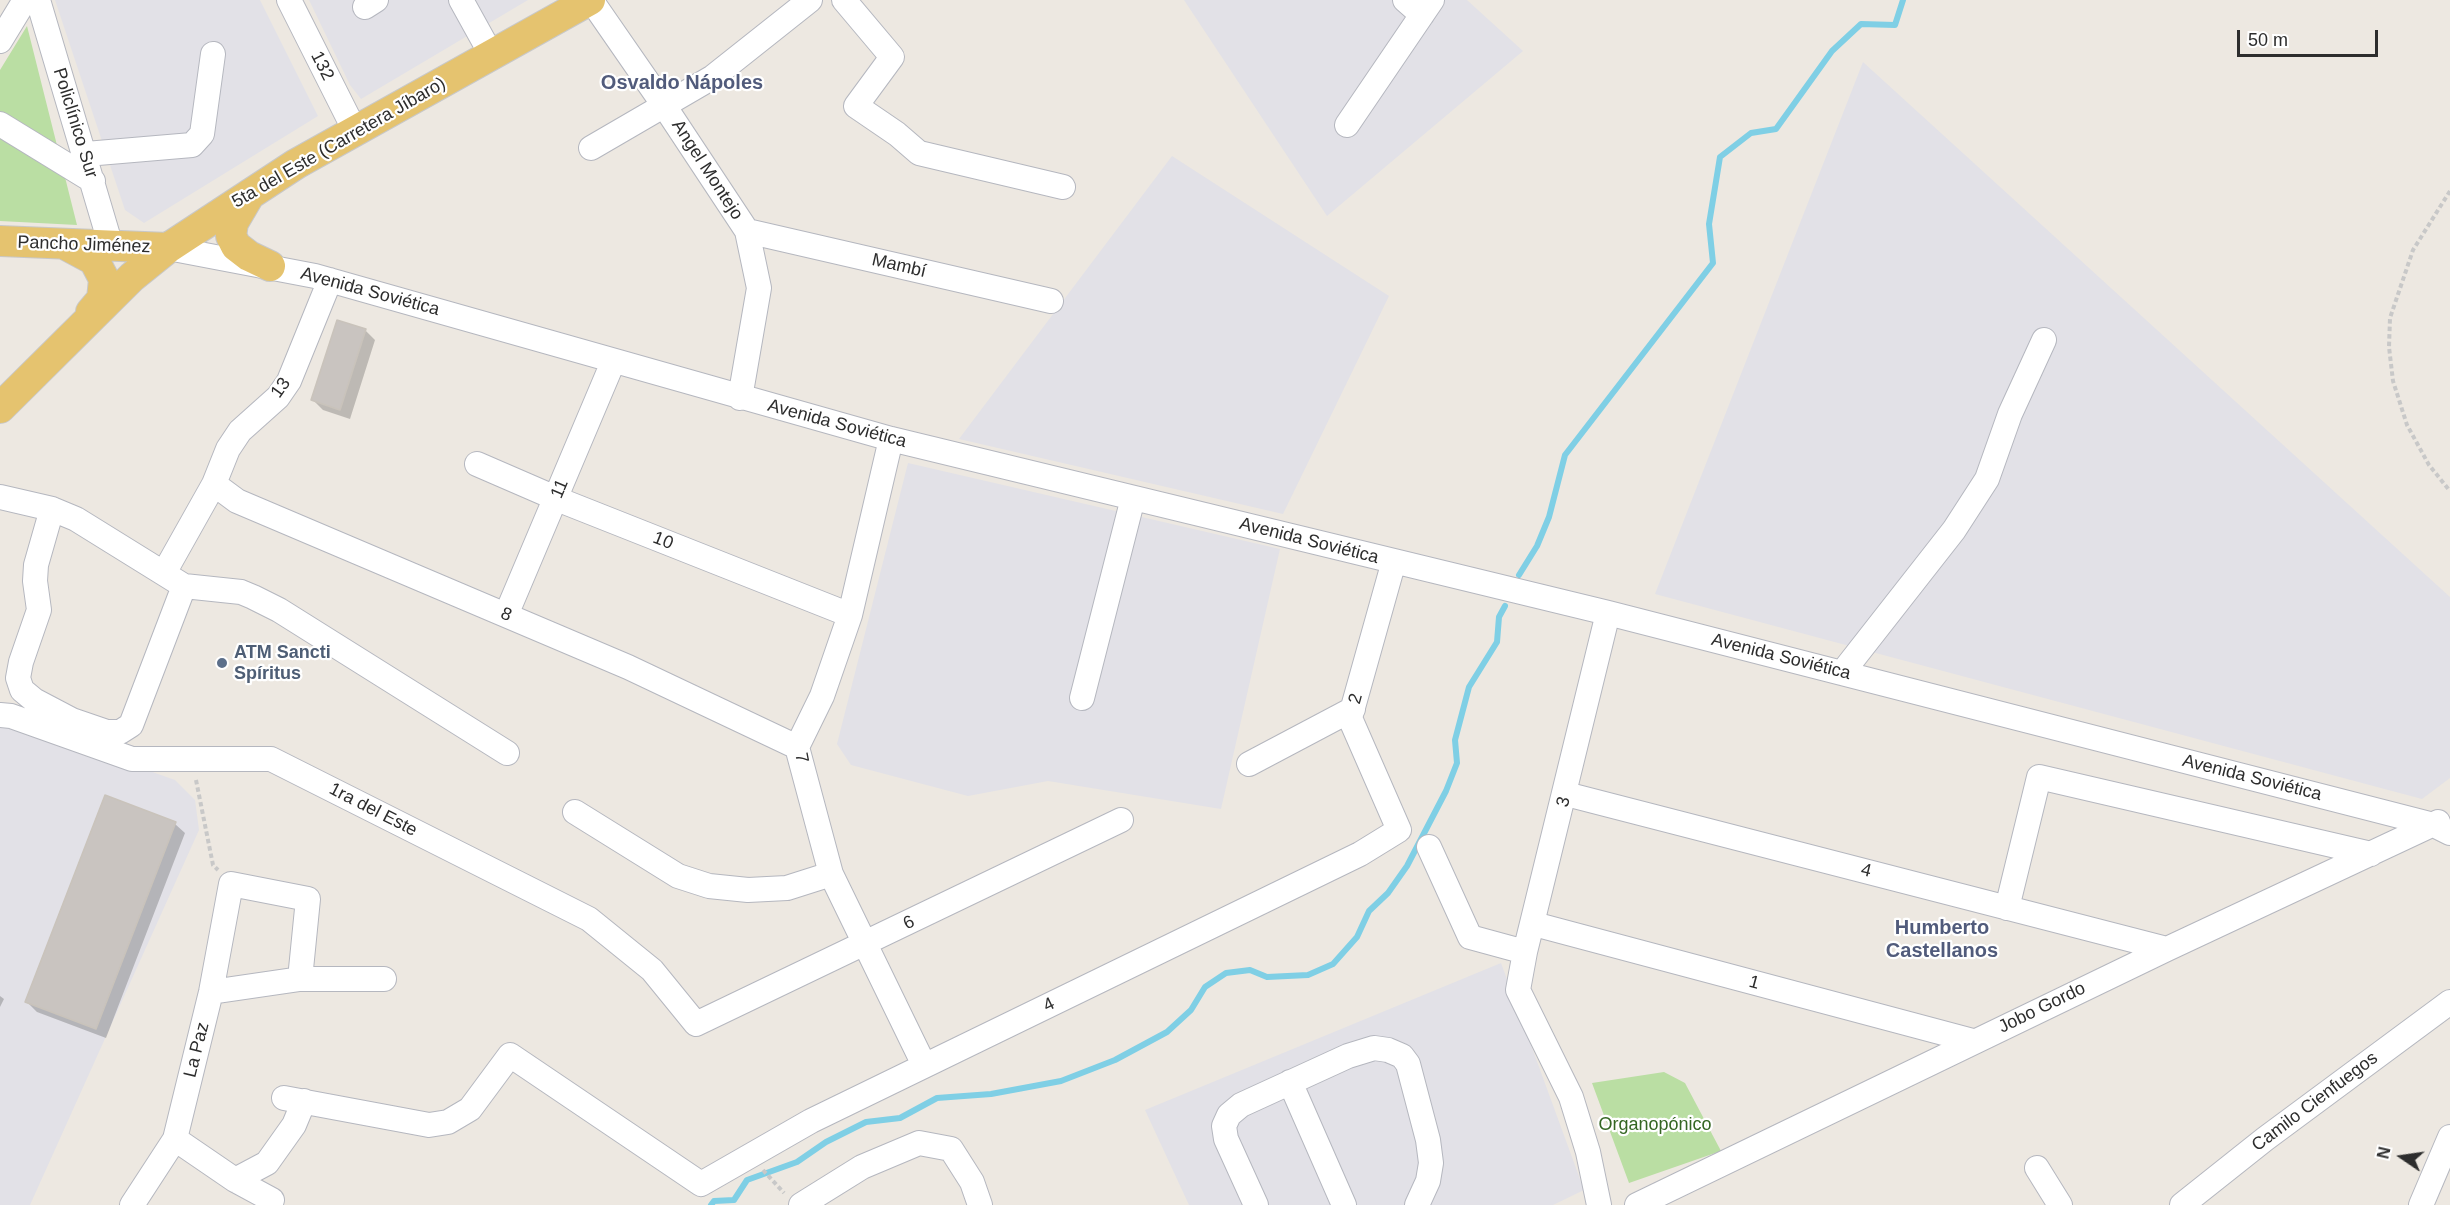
<!DOCTYPE html>
<meta charset="utf-8">
<style>
body{margin:0}
#map{position:relative;width:2450px;height:1205px;overflow:hidden;background:#ede8e1;font-family:Helvetica,sans-serif}
canvas{display:block}
.north{position:absolute;left:2372px;top:1127px;width:60px;height:60px;-webkit-text-stroke:4px #fff;paint-order:stroke;rotate:283deg;font-size:16px;font-weight:700;line-height:24px;text-align:center;color:#2d2d2d}
.north::after{content:'';display:block;margin:auto;width:21px;height:27px;background:#2d2d2d;clip-path:polygon(50% 0,100% 100%,50% 72%,0 100%)}
.scale{position:absolute;left:2237px;top:30px;width:141px;height:27px;box-sizing:border-box;border:3px solid #2d2d2d;border-top:0;padding-left:8px;font-size:18px;line-height:21px;white-space:nowrap;color:#2d2d2d;-webkit-text-stroke:4px #fff;paint-order:stroke}
</style>
<div id="map">
<canvas width="2450" height="1205"></canvas>
<div class="north">N</div>
<div class="scale">50 m</div>
</div>
<script>
const g = document.querySelector('canvas').getContext('2d');
g.lineJoin = 'round';
function fillPath(path, color) {
  g.fillStyle = color;
  g.fill(path, 'evenodd');
}
function shape(rows) {
  const path = new Path2D();
  for (const r of rows) {
    path.moveTo(r[0], r[1]);
    for (let i = 2; i < r.length; i += 2) path.lineTo(r[i], r[i + 1]);
  }
  return path;
}
function strokePath(path, color, width, dash) {
  g.strokeStyle = color;
  g.lineWidth = width;
  g.lineCap = dash ? 'butt' : 'round';
  g.setLineDash(dash || []);
  g.stroke(path);
}
function write(font, color, halo, rows, align = 'center') {
  g.font = font + ' Helvetica,sans-serif';
  g.lineWidth = 4.5;
  g.setLineDash([]);
  g.textBaseline = 'middle';
  g.strokeStyle = halo;
  g.fillStyle = color;
  for (const [text, x, y, turn = 0] of rows) {
    g.save();
    g.translate(x, y);
    g.rotate((+turn || 0) * Math.PI / 180);
    g.textAlign = isNaN(turn) ? turn : align;
    if (halo) g.strokeText(text, 0, 0);
    g.fillText(text, 0, 0);
    g.restore();
  }
}
const industrial = shape([
 [55,0,260,0,318,116,144,223,125,210],
 [309,0,528,0,361,99,350,85],
 [1184,0,1467,0,1523,51,1327,216],
 [1863,62,2450,597,2450,778,2422,799,1655,594],
 [1172,156,1389,296,1283,514,959,439],
 [908,463,1280,549,1221,809,1048,781,968,796,851,765,837,744],
 [0,725,19,725,175,780,195,800,199,830,30,1205,0,1205],
 [1501,963,1584,1190,1553,1205,1189,1205,1145,1110]
]);
const green = shape([
 [27,26,77,225,0,221,0,70],
 [1664,1072,1685,1083,1721,1151,1629,1183,1592,1083]
]);
const shadow = shape([
 [365,330,375,340,350,419,323,410,313,400],
 [175,824,185,833,106,1038,37,1012,27,1002],
 [0,996,4,999,0,1007]
]);
const stream = shape([
 [1519,575,1537,546,1549,517,1565,455,1713,263,1709,224,1720,157,1751,133,1776,129,1832,51,1861,24,1895,25,1903,0],
 [711,1205,714,1201,734,1200,747,1180,797,1162,826,1142,866,1122,900,1118,937,1098,991,1094,1061,1081,1115,1060,1167,1032,1191,1010,1205,987,1226,973,1250,970,1267,977,1308,975,1333,964,1357,937,1369,911,1388,893,1407,866,1446,791,1457,763,1455,740,1469,687,1497,642,1499,617,1505,606]
]);
const building = shape([
 [337,320,366,329,340,410,311,400,337,320],
 [105,795,176,822,96,1029,25,1002,105,795]
]);
const path = shape([
 [2450,191,2413,250,2390,318,2389,347,2393,381,2407,425,2429,465,2450,491],
 [196,780,213,865,218,870],
 [763,1170,784,1193]
]);
const minor = shape([
 [38,0,111,246],
 [289,0,356,133],
 [461,0,492,56],
 [591,0,663,104,747,231,759,288,740,398],
 [844,0,892,57,856,106,897,134,919,153,1063,187],
 [1405,0,1422,15],
 [365,7,376,0],
 [0,41,25,0],
 [0,124,93,181],
 [1347,125,1432,0],
 [591,148,713,77,810,0],
 [86,154,192,145,202,134,213,54],
 [747,231,1051,301],
 [168,248,315,276,891,439,1608,613,2434,825,2450,833],
 [891,439,850,615,822,696,797,747,831,874,924,1065],
 [477,464,567,503,850,615],
 [214,484,237,501,628,667,797,747],
 [0,497,52,509,76,519,184,586,241,592,253,597,279,610,507,753],
 [52,509,36,565,35,581,39,610,21,662,18,678,22,690,34,700,72,720,107,732,120,732,131,725,184,586],
 [164,573,214,484,228,449,240,431,278,397,289,381,330,280],
 [506,615,613,362],
 [1842,673,1954,530,1987,479,2010,414,2044,340],
 [1082,698,1133,498],
 [0,715,11,716,132,759,271,759,589,919,652,970,696,1024,1121,820],
 [1249,764,1353,709],
 [1566,794,2167,949],
 [575,812,678,876,709,886,748,890,787,888,831,874],
 [1429,847,1470,937,1525,952],
 [2007,908,2039,777,2371,854],
 [1534,924,1973,1041],
 [211,992,300,979,384,979],
 [1290,1082,1344,1205],
 [284,1098,429,1125,448,1122,470,1109,510,1055,701,1184,811,1121,1360,854,1399,830,1350,718,1394,561],
 [175,1139,235,1180,267,1163,294,1125,304,1101],
 [2037,1168,2060,1205],
 [235,1180,272,1200,270,1205],
 [132,1205,175,1139,211,992,231,884,308,899,300,979],
 [801,1205,862,1167,919,1143,951,1149,972,1182,980,1205],
 [1256,1205,1226,1139,1224,1126,1229,1115,1241,1105,1348,1056,1374,1048,1388,1050,1402,1056,1408,1064,1428,1140,1431,1163,1428,1181,1417,1205],
 [1599,1205,1588,1152,1571,1097,1518,990,1525,952,1608,613],
 [1637,1205,2167,949,2438,822],
 [2182,1205,2265,1139,2450,1002],
 [2421,1205,2450,1137]
]);
const major = shape([
 [250,194,233,223,231,236,236,246,249,256,270,266],
 [0,241,168,248],
 [66,245,94,260,104,279,102,299,91,312],
 [0,408,132,277,168,248,296,164,590,0]
]);
const markers = [
 [222,663,6,"#5c6f8a"]
];
const streetNames = [
 ["132",322,66,63],
 ["Policlínico Sur",75,123,73],
 ["5ta del Este (Carretera Jíbaro)",339,143,-30],
 ["Angel Montejo",707,170,57],
 ["Pancho Jiménez",84,245,2],
 ["Mambí",899,266,13],
 ["Avenida Soviética",370,292,15],
 ["13",281,388,-54],
 ["Avenida Soviética",837,424,15],
 ["11",560,489,-67],
 ["10",663,541,21],
 ["Avenida Soviética",1309,541,14],
 ["8",506,615,23],
 ["Avenida Soviética",1781,657,14],
 ["2",1356,699,-75],
 ["7",801,758,79],
 ["Avenida Soviética",2252,778,14],
 ["3",1564,802,-76],
 ["1ra del Este",373,810,27],
 ["4",1866,871,14],
 ["6",909,923,-26],
 ["1",1754,983,15],
 ["4",1049,1005,-26],
 ["Jobo Gordo",2042,1008,-26],
 ["La Paz",197,1050,-76],
 ["Camilo Cienfuegos",2315,1102,-37]
];
const serviceNames = [
 ["ATM Sancti",234,653],
 ["Spíritus",234,674]
];
const parkNames = [
 ["Organopónico",1655,1125]
];
const neighbourhoodNames = [
 ["Osvaldo Nápoles",682,83],
 ["Humberto",1942,928],
 ["Castellanos",1942,951]
];
fillPath(industrial, '#e2e1e7');
fillPath(green, '#badea3');
fillPath(shadow, '#0003');
strokePath(stream, '#7fcfe5', 6);
fillPath(building, '#c9c4c0');
strokePath(building, '#c9c3bb', 1.5);
strokePath(minor, '#b5b7bf', 26);
strokePath(major, '#c8c8c8', 32);
strokePath(path, '#c8c8c8', 4, [4.5, 3]);
strokePath(minor, '#fff', 24);
strokePath(major, '#e5c36f', 30);
for (const [x, y, r, color] of markers) {
  const dot = new Path2D();
  dot.arc(x, y, r, 0, 2 * Math.PI);
  g.fillStyle = color;
  g.fill(dot);
  strokePath(dot, '#fff', 2);
}
write('18px', '#2d2d2d', '#fff', streetNames);
write('bold 18px', '#4e5e75', '#fff', serviceNames, 'left');
write('18px', '#346622', '#fff', parkNames);
write('bold 20px', '#515b7b', '#fff', neighbourhoodNames);
</script>
